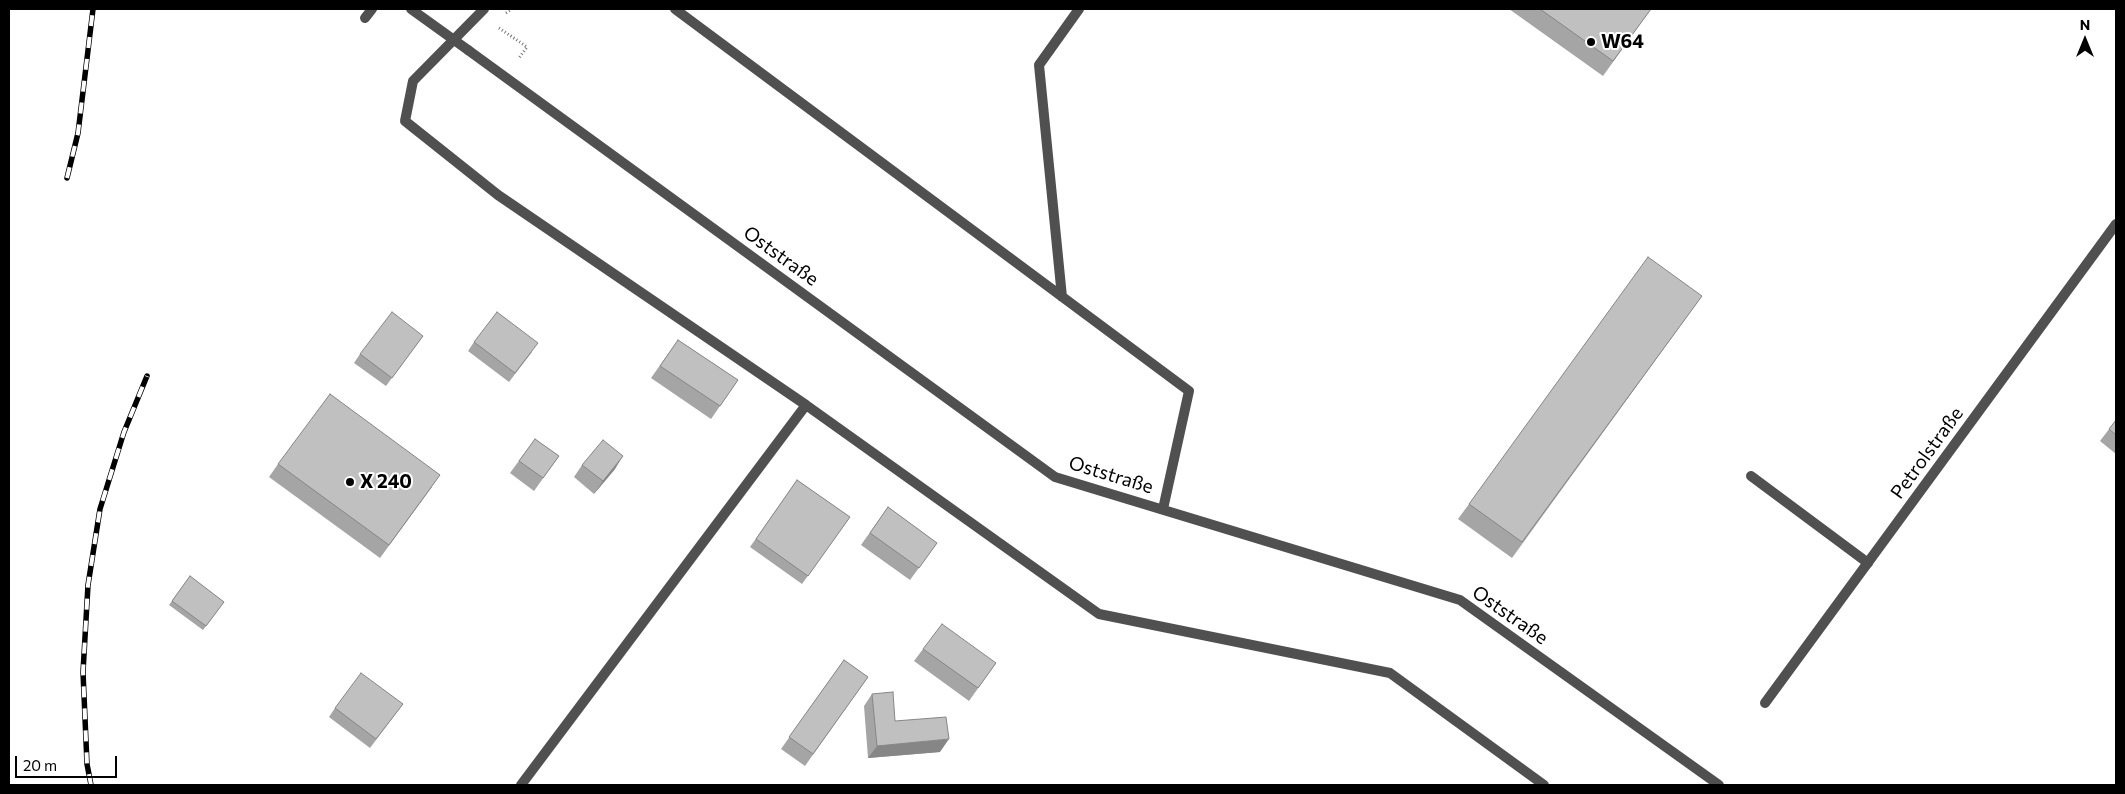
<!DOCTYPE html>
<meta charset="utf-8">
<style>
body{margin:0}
#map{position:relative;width:2125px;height:794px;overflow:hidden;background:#fff;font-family:Commissioner,sans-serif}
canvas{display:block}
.frame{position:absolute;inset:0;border:10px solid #000;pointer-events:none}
.north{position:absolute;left:2060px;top:15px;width:50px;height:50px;-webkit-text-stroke:4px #fff;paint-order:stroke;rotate:0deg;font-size:14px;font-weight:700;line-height:20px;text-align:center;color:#000}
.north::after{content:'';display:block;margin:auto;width:18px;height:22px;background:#000;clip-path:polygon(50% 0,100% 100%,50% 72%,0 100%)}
.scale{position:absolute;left:15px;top:756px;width:102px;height:22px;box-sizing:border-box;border:2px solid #000;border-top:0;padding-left:6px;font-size:15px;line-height:18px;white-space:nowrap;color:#000;-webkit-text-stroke:4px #fff;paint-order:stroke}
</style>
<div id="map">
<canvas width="2125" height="794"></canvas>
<div class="frame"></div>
<div class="north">N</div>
<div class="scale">20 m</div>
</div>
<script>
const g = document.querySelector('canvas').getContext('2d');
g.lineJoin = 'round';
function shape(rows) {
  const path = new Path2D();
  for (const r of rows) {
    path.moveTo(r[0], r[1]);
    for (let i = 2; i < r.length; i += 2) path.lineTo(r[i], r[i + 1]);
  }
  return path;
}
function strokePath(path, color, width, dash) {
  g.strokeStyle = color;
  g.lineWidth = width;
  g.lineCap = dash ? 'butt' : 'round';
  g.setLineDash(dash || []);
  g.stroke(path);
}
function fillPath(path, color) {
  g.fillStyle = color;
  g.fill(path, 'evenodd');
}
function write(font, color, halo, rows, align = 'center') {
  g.font = font + ' Commissioner,sans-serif';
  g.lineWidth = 4;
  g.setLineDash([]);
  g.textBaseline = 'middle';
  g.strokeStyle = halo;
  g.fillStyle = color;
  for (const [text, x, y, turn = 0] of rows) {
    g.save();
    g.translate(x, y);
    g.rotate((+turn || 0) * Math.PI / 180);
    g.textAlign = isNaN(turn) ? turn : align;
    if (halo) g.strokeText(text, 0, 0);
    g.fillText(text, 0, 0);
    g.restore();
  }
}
const path = shape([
 [506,13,512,9],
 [499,28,527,47,519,58]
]);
const lane = shape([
 [365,18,372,9],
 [1751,476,1868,563]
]);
const street = shape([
 [484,9,413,81,405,121,498,195,806,405,521,785],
 [675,9,1189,391,1163,509],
 [468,50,1055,477,1460,600,1719,785],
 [1062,297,1039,65,1079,9],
 [806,405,1099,614,1390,673,1544,785],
 [1765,703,2116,224]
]);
const rail = shape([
 [67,178,78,133,93,9],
 [91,785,87,764,83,672,88,585,100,509,124,432,147,376]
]);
const streetBridge = shape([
 [411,9,468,50]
]);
const wall = shape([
 [1509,9,1651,9,1603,76],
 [1702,296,1512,558,1458,519,1469,504],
 [423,336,386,386,354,363,360,354],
 [678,340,738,380,711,419,651,378],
 [474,342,532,352,509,382,468,351],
 [2116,420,2116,454,2100,441],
 [535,439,559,456,534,491,510,473],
 [278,464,432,487,380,558,269,477],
 [582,465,615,469,594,494,574,477],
 [797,480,850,517,802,584,750,547],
 [888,507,937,543,910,580,861,545],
 [190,576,224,602,203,630,169,605],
 [923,649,996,663,969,701,914,661],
 [844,660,868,677,805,766,781,749],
 [872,694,895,721,940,752,868,758,864,706],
 [403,704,370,748,329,717,335,708]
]);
const shadedWall = shape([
 [623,456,615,469,594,494,603,481],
 [949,739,940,752,868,758,877,746]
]);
const building = shape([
 [1540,9,1651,9,1613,61,1540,9],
 [1648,257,1702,296,1522,542,1469,504,1648,257],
 [392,312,423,336,392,378,360,354,392,312],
 [497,312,538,343,515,373,474,342,497,312],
 [678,340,738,380,720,406,660,366,678,340],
 [330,394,440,475,389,545,278,464,330,394],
 [2116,420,2116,435,2109,429,2116,420],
 [535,439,559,456,543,478,519,461,535,439],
 [603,440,623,456,603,481,582,465,603,440],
 [797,480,850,517,808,576,756,539,797,480],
 [888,507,937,543,919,568,870,533,888,507],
 [190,576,224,602,206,626,172,601,190,576],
 [942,624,996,663,978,688,923,649,942,624],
 [844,660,868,677,813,754,789,737,844,660],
 [361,673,403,704,376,739,335,708,361,673],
 [893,692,895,721,946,717,949,739,877,746,872,694,893,692]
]);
const markers = [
 [1591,42,5,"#000"],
 [350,482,5,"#000"]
];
const poiNames = [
 ["W64",1601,42],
 ["X 240",360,482]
];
const streetNames = [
 ["Oststraße",781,256,36],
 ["Petrolstraße",1927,453,-54],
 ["Oststraße",1111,475,17],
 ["Oststraße",1510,615,35]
];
strokePath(path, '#727272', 3, [1, 2.5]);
strokePath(lane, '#505050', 10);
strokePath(street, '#505050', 10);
strokePath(rail, '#000', 5.5);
strokePath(rail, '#fff', 4, [11]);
strokePath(streetBridge, '#505050', 10);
fillPath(wall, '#a5a5a5');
fillPath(shadedWall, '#868686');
fillPath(building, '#c0c0c0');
strokePath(building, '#868686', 1);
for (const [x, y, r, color] of markers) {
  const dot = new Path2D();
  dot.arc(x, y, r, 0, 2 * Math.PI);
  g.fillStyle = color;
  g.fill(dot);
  strokePath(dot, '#fff', 2);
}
write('bold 19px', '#000', '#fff', poiNames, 'left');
write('19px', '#000', '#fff', streetNames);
</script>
